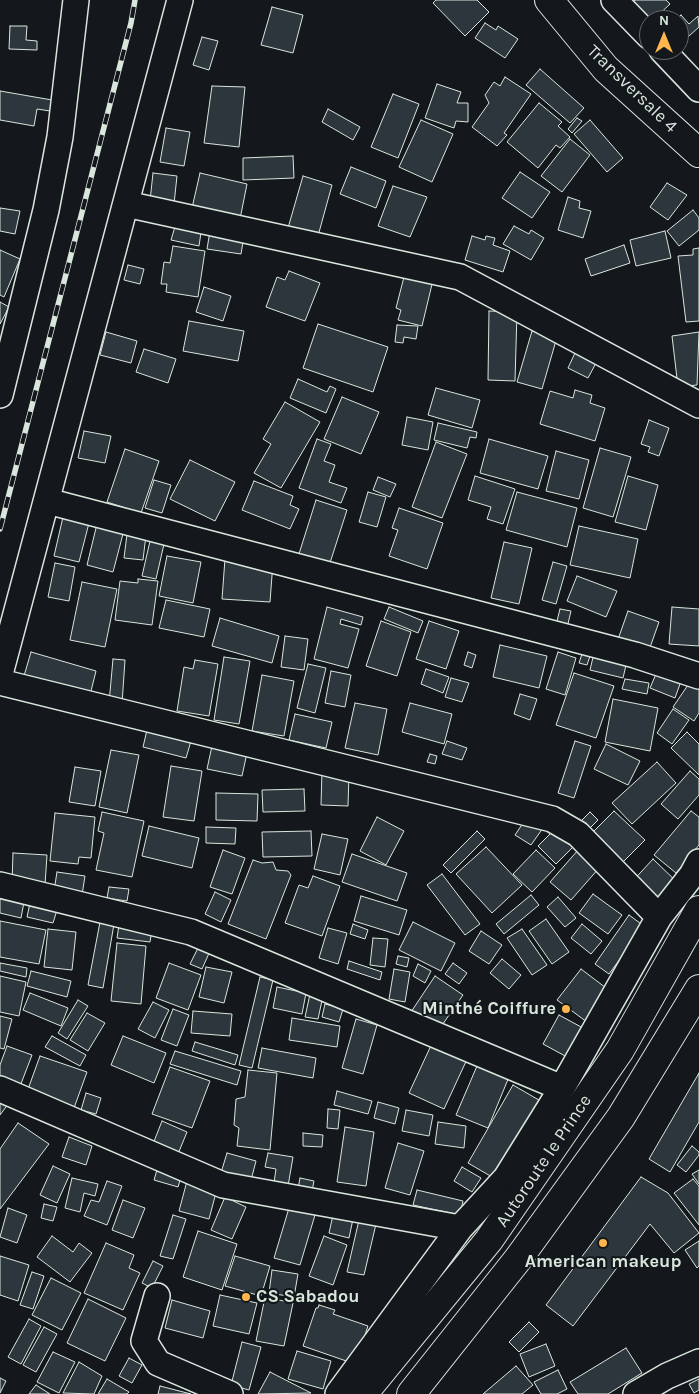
<!DOCTYPE html>
<meta charset="utf-8">
<style>
body{margin:0}
#map{position:relative;width:699px;height:1394px;overflow:hidden;background:#14181c;font-family:Karla,sans-serif}
canvas{display:block}
.north{position:absolute;left:639px;top:10px;width:50px;height:50px;box-sizing:border-box;background:#14181c;border:1px solid #626a69;border-radius:50%;rotate:0deg;font-size:14px;font-weight:700;line-height:20px;text-align:center;color:#d8e6dc}
.north::after{content:'';display:block;margin:auto;width:18px;height:22px;background:#ffb74d;clip-path:polygon(50% 0,100% 100%,50% 72%,0 100%)}
</style>
<div id="map">
<canvas width="699" height="1394"></canvas>
<div class="north">N</div>
</div>
<script>
const g = document.querySelector('canvas').getContext('2d');
g.lineJoin = 'round';
function fillPath(path, color) {
  g.fillStyle = color;
  g.fill(path, 'evenodd');
}
function shape(rows) {
  const path = new Path2D();
  for (const r of rows) {
    path.moveTo(r[0], r[1]);
    for (let i = 2; i < r.length; i += 2) path.lineTo(r[i], r[i + 1]);
  }
  return path;
}
function strokePath(path, color, width, dash) {
  g.strokeStyle = color;
  g.lineWidth = width;
  g.lineCap = dash ? 'butt' : 'round';
  g.setLineDash(dash || []);
  g.stroke(path);
}
function write(font, color, halo, rows, align = 'center') {
  g.font = font + ' Karla,sans-serif';
  g.lineWidth = 4;
  g.setLineDash([]);
  g.textBaseline = 'middle';
  g.strokeStyle = halo;
  g.fillStyle = color;
  for (const [text, x, y, turn = 0] of rows) {
    g.save();
    g.translate(x, y);
    g.rotate((+turn || 0) * Math.PI / 180);
    g.textAlign = isNaN(turn) ? turn : align;
    if (halo) g.strokeText(text, 0, 0);
    g.fillText(text, 0, 0);
    g.restore();
  }
}
const building = shape([
 [436,0,477,0,489,12,465,36,433,3,436,0],
 [635,0,666,0,670,4,653,20,649,20,631,4,635,0],
 [272,7,303,15,293,53,261,45,272,7],
 [681,15,689,24,698,16,699,27,679,45,679,20,676,20,681,15],
 [485,23,496,30,498,26,518,39,505,58,475,38,485,23],
 [10,26,27,26,26,40,37,41,37,50,9,49,10,26],
 [202,37,218,41,209,70,193,65,202,37],
 [540,69,584,108,570,123,526,85,540,69],
 [505,77,531,94,504,133,507,135,497,146,472,127,489,103,485,95,494,82,500,86,505,77],
 [437,84,461,92,457,103,468,103,468,122,456,121,454,128,425,118,437,84],
 [212,86,245,87,239,147,204,143,212,86],
 [0,91,52,100,50,111,37,109,34,126,0,120,0,91],
 [393,94,419,104,398,158,371,147,393,94],
 [539,103,562,122,558,126,570,137,560,148,556,145,538,168,507,142,539,103],
 [328,109,360,127,353,140,322,122,328,109],
 [577,118,582,121,572,133,568,129,577,118],
 [421,120,453,134,432,182,399,167,421,120],
 [590,120,623,158,607,172,574,134,590,120],
 [166,128,190,132,184,166,160,162,166,128],
 [570,139,590,155,562,192,541,176,570,139],
 [293,156,294,178,243,180,243,158,293,156],
 [351,167,386,181,376,208,340,194,351,167],
 [520,172,550,192,532,218,502,198,520,172],
 [153,173,177,176,174,204,150,201,153,173],
 [200,173,247,184,240,219,192,208,200,173],
 [303,176,332,185,318,236,288,228,303,176],
 [667,183,687,195,668,220,650,207,667,183],
 [393,186,427,197,410,237,378,226,393,186],
 [568,197,580,201,579,208,591,211,583,238,558,230,568,197],
 [0,208,20,211,15,234,0,231,0,208],
 [693,210,699,218,699,230,679,246,667,231,693,210],
 [177,220,202,226,199,246,171,240,177,220],
 [514,226,529,234,531,230,544,238,531,260,503,244,514,226],
 [210,231,244,236,241,254,207,249,210,231],
 [665,231,671,258,636,266,630,240,665,231],
 [472,236,485,240,486,236,495,238,493,245,510,251,503,272,465,260,472,236],
 [624,245,630,263,591,276,585,259,624,245],
 [173,246,205,251,198,297,166,292,167,284,161,284,164,262,170,263,173,246],
 [699,248,699,321,686,322,678,256,693,255,693,249,699,248],
 [0,250,20,259,4,297,0,295,0,250],
 [128,265,144,269,140,284,124,280,128,265],
 [289,271,320,283,305,321,266,307,277,277,285,280,289,271],
 [405,273,433,280,422,326,398,320,401,310,396,308,405,273],
 [204,287,231,296,223,321,196,312,204,287],
 [0,302,9,307,0,324,0,302],
 [489,311,517,312,515,381,488,380,489,311],
 [189,321,244,331,238,361,183,351,189,321],
 [318,324,388,347,373,392,303,368,318,324],
 [397,325,418,326,416,339,404,337,403,343,395,342,397,325],
 [532,331,557,337,542,389,517,382,532,331],
 [106,332,137,341,131,363,100,355,106,332],
 [699,332,697,385,678,387,672,336,699,332],
 [144,349,176,359,168,383,136,372,144,349],
 [575,353,596,363,588,378,568,368,575,353],
 [298,379,327,392,330,386,336,389,326,413,290,398,298,379],
 [436,388,480,400,472,428,428,415,436,388],
 [575,390,592,395,590,403,605,408,595,441,540,424,550,391,573,398,575,390],
 [342,397,379,412,361,454,324,439,342,397],
 [285,402,320,422,281,488,254,473,271,444,263,439,285,402],
 [407,417,433,422,428,450,402,445,407,417],
 [649,420,669,428,659,456,648,452,650,447,641,444,649,420],
 [438,423,477,432,476,438,470,437,467,448,434,440,438,423],
 [84,431,111,436,105,463,78,458,84,431],
 [317,439,331,444,324,461,335,465,329,482,347,488,341,503,299,488,317,439],
 [489,439,548,456,538,489,480,473,489,439],
 [436,442,467,454,442,518,412,507,436,442],
 [600,448,631,457,613,517,583,508,600,448],
 [125,449,159,461,141,513,107,502,125,449],
 [556,451,589,460,579,499,546,491,556,451],
 [190,460,235,482,215,521,170,499,190,460],
 [475,476,515,489,503,524,487,519,491,507,468,500,475,476],
 [628,476,658,485,646,530,615,522,628,476],
 [378,477,396,484,390,497,373,490,378,477],
 [154,480,171,485,162,513,145,508,154,480],
 [254,481,293,496,290,505,299,509,290,529,242,510,254,481],
 [368,492,386,497,377,527,359,522,368,492],
 [517,492,577,508,567,547,506,530,517,492],
 [316,500,347,510,329,566,298,557,316,500],
 [399,508,443,523,427,569,389,556,398,530,392,528,399,508],
 [63,517,89,523,79,562,54,556,63,517],
 [97,524,124,530,113,572,87,565,97,524],
 [579,526,638,539,630,578,570,565,579,526],
 [127,534,146,535,143,560,124,558,127,534],
 [150,541,164,544,156,579,142,576,150,541],
 [504,542,532,548,519,604,491,598,504,542],
 [167,556,201,562,193,603,159,596,167,556],
 [225,559,273,562,270,602,222,599,225,559],
 [553,562,567,566,556,604,542,600,553,562],
 [55,563,75,567,69,601,48,597,55,563],
 [577,576,617,591,606,617,567,601,577,576],
 [138,579,158,581,152,625,115,620,120,581,138,583,138,579],
 [82,582,117,589,105,647,70,640,82,582],
 [166,600,210,609,204,637,159,628,166,600],
 [327,607,363,617,361,625,341,619,340,624,359,629,348,668,314,659,327,607],
 [389,607,423,621,418,633,384,619,389,607],
 [672,607,699,609,699,646,669,644,672,607],
 [560,609,571,611,566,632,555,629,560,609],
 [628,611,659,622,647,656,616,645,628,611],
 [220,618,279,636,272,663,212,646,220,618],
 [381,621,411,632,397,676,366,666,381,621],
 [429,621,459,631,446,669,416,659,429,621],
 [285,636,308,639,304,670,281,667,285,636],
 [500,645,547,656,539,688,493,677,500,645],
 [583,651,591,653,587,665,579,663,583,651],
 [31,652,96,671,90,695,24,676,31,652],
 [468,652,476,655,472,668,464,665,468,652],
 [558,652,576,658,565,695,546,689,558,652],
 [594,653,627,661,623,678,590,670,594,653],
 [224,657,250,661,239,724,214,720,224,657],
 [113,659,125,660,122,704,109,703,113,659],
 [195,660,218,664,209,716,177,711,184,667,193,669,195,660],
 [308,664,326,668,315,713,297,708,308,664],
 [426,669,449,677,443,693,421,684,426,669],
 [331,671,351,675,345,707,325,703,331,671],
 [574,673,614,686,596,738,556,725,574,673],
 [656,674,680,684,675,698,650,688,656,674],
 [262,675,294,681,284,736,252,731,262,675],
 [451,678,469,683,462,702,445,697,451,678],
 [625,679,649,683,647,694,622,689,625,679],
 [690,682,699,688,699,713,694,721,673,707,690,682],
 [520,694,537,699,530,720,514,714,520,694],
 [613,699,658,708,650,751,605,742,613,699],
 [355,703,387,709,378,755,345,748,355,703],
 [410,703,452,714,444,744,402,732,410,703],
 [673,709,689,720,672,744,657,733,673,709],
 [295,714,332,722,326,748,289,740,295,714],
 [147,730,191,741,186,758,143,747,147,730],
 [687,732,699,744,699,775,671,748,687,732],
 [447,741,467,748,462,760,442,754,447,741],
 [575,741,591,746,574,798,558,793,575,741],
 [606,744,640,761,628,785,594,769,606,744],
 [212,746,247,753,242,776,207,769,212,746],
 [111,750,139,755,127,813,99,807,111,750],
 [430,754,437,756,435,764,427,762,430,754],
 [657,762,676,783,632,824,612,803,657,762],
 [171,766,202,771,194,821,163,817,171,766],
 [75,767,101,771,95,806,69,802,75,767],
 [322,771,349,773,348,806,321,805,322,771],
 [690,771,699,779,699,795,678,819,661,804,690,771],
 [304,789,305,811,263,812,262,790,304,789],
 [216,793,258,794,257,821,216,820,216,793],
 [614,811,645,840,622,863,592,833,614,811],
 [691,811,699,817,699,845,676,873,654,855,691,811],
 [102,812,144,821,132,877,96,870,104,833,98,831,102,812],
 [590,812,598,820,587,831,579,823,590,812],
 [55,813,95,817,91,858,79,857,78,864,50,861,55,813],
 [377,817,404,831,386,865,360,851,377,817],
 [527,817,543,828,531,845,515,835,527,817],
 [149,826,199,838,192,868,142,856,149,826],
 [206,827,236,828,235,844,206,843,206,827],
 [556,828,574,846,556,864,538,846,556,828],
 [311,831,312,856,263,857,262,832,311,831],
 [477,831,485,839,451,873,443,865,477,831],
 [322,834,348,839,340,875,314,869,322,834],
 [486,847,522,885,492,913,456,874,486,847],
 [579,849,600,867,571,900,550,882,579,849],
 [223,850,245,858,232,894,210,887,223,850],
 [536,850,555,868,532,892,513,874,536,850],
 [13,853,47,855,45,885,12,883,13,853],
 [352,854,407,873,397,901,342,882,352,854],
 [653,859,680,885,657,910,630,884,653,859],
 [253,860,262,863,273,862,276,870,288,871,291,875,266,939,228,924,253,860],
 [57,872,85,876,82,895,54,891,57,872],
 [442,874,480,924,465,935,427,885,442,874],
 [313,876,340,886,322,936,285,923,299,885,308,888,313,876],
 [109,887,129,889,127,901,107,898,109,887],
 [215,892,231,900,221,922,205,914,215,892],
 [593,894,622,915,608,934,579,913,593,894],
 [531,895,539,905,504,934,496,924,531,895],
 [361,896,407,910,399,935,354,921,361,896],
 [0,897,24,902,21,918,0,913,0,897],
 [558,897,576,918,565,927,547,907,558,897],
 [30,903,57,910,53,923,27,917,30,903],
 [629,915,644,926,609,974,595,964,629,915],
 [546,919,569,952,552,964,529,931,546,919],
 [0,921,46,930,39,964,0,957,0,921],
 [100,922,114,924,103,988,88,985,100,922],
 [413,922,455,943,441,971,399,950,413,922],
 [353,924,368,930,365,939,350,934,353,924],
 [582,924,602,941,591,954,571,938,582,924],
 [119,925,152,930,150,942,117,938,119,925],
 [328,928,347,933,338,964,319,958,328,928],
 [48,929,76,932,72,970,44,967,48,929],
 [522,929,547,965,532,975,507,938,522,929],
 [481,931,502,945,489,964,469,951,481,931],
 [373,938,388,939,385,967,370,965,373,938],
 [117,943,146,946,141,1004,111,1001,117,943],
 [199,946,210,951,202,969,190,964,199,946],
 [398,956,409,958,407,967,396,964,398,956],
 [502,959,521,975,509,989,490,973,502,959],
 [349,961,382,972,380,980,347,969,349,961],
 [0,963,27,968,26,977,0,971,0,963],
 [169,963,201,975,188,1010,156,998,169,963],
 [453,963,467,973,459,984,445,974,453,963],
 [418,964,431,971,425,983,413,976,418,964],
 [206,967,232,972,224,1003,199,997,206,967],
 [394,969,410,972,405,1002,389,999,394,969],
 [581,969,610,991,587,1022,557,1000,581,969],
 [31,971,71,981,67,997,27,986,31,971],
 [0,976,26,982,19,1016,0,1012,0,976],
 [435,976,463,995,438,1031,411,1012,435,976],
 [260,977,273,980,252,1068,239,1065,260,977],
 [277,987,306,993,302,1014,273,1008,277,987],
 [30,993,68,1008,61,1026,23,1010,30,993],
 [310,994,323,996,318,1019,305,1017,310,994],
 [78,1000,88,1006,67,1039,58,1033,78,1000],
 [153,1002,169,1010,155,1038,138,1029,153,1002],
 [325,1004,343,1009,339,1022,322,1017,325,1004],
 [173,1009,189,1015,177,1046,161,1040,173,1009],
 [193,1011,232,1014,230,1036,191,1033,193,1011],
 [87,1013,105,1023,88,1051,70,1040,87,1013],
 [559,1015,583,1028,567,1057,543,1044,559,1015],
 [0,1016,12,1019,4,1049,0,1048,0,1016],
 [292,1018,340,1026,337,1047,289,1040,292,1018],
 [356,1019,377,1025,363,1074,342,1068,356,1019],
 [52,1036,86,1055,80,1066,45,1047,52,1036],
 [123,1036,166,1053,154,1083,111,1065,123,1036],
 [434,1039,469,1055,444,1109,409,1093,434,1039],
 [195,1042,238,1055,235,1065,192,1051,195,1042],
 [7,1046,32,1055,19,1089,0,1081,0,1065,7,1046],
 [262,1048,316,1058,313,1078,258,1068,262,1048],
 [175,1051,241,1071,237,1085,170,1064,175,1051],
 [40,1056,87,1072,74,1108,27,1092,40,1056],
 [480,1059,511,1072,488,1128,456,1115,480,1059],
 [170,1067,210,1081,192,1128,152,1114,170,1067],
 [248,1070,277,1073,270,1150,237,1146,239,1128,234,1125,236,1099,245,1097,248,1070],
 [699,1073,699,1122,670,1172,649,1159,699,1073],
 [513,1085,544,1103,499,1181,468,1163,513,1085],
 [337,1091,372,1101,368,1114,334,1105,337,1091],
 [86,1093,101,1098,96,1114,81,1110,86,1093],
 [0,1097,9,1103,0,1115,0,1097],
 [378,1102,399,1108,395,1124,374,1118,378,1102],
 [328,1109,340,1110,338,1129,327,1128,328,1109],
 [406,1110,433,1115,429,1136,402,1131,406,1110],
 [162,1121,187,1132,178,1154,153,1144,162,1121],
 [438,1122,466,1126,464,1148,435,1144,438,1122],
 [18,1123,49,1144,0,1209,0,1149,18,1123],
 [345,1127,374,1132,366,1186,337,1182,345,1127],
 [303,1133,323,1135,322,1147,303,1146,303,1133],
 [69,1137,92,1146,86,1165,62,1157,69,1137],
 [398,1143,424,1151,410,1195,385,1188,398,1143],
 [692,1146,699,1152,699,1155,686,1172,677,1165,692,1146],
 [227,1153,256,1161,250,1184,220,1176,227,1153],
 [268,1153,293,1157,287,1192,273,1189,276,1169,265,1167,268,1153],
 [53,1166,70,1174,57,1203,40,1195,53,1166],
 [462,1167,481,1178,472,1192,454,1181,462,1167],
 [157,1170,181,1177,178,1187,154,1180,157,1170],
 [699,1170,699,1184,692,1174,699,1170],
 [641,1177,668,1193,699,1233,674,1253,650,1224,573,1326,546,1305,641,1177],
 [72,1178,98,1184,95,1196,84,1193,80,1212,65,1208,72,1178],
 [300,1178,314,1181,312,1191,298,1189,300,1178],
 [693,1179,699,1186,699,1225,674,1193,693,1179],
 [107,1181,122,1186,107,1225,84,1216,91,1200,99,1202,107,1181],
 [187,1181,217,1189,209,1219,179,1211,187,1181],
 [417,1190,463,1201,460,1215,413,1205,417,1190],
 [225,1197,246,1207,232,1239,211,1230,225,1197],
 [123,1200,145,1208,133,1238,112,1230,123,1200],
 [44,1204,57,1207,53,1221,41,1218,44,1204],
 [8,1208,27,1215,17,1243,0,1237,8,1208],
 [289,1208,315,1215,300,1265,274,1258,289,1208],
 [173,1215,186,1219,173,1259,160,1256,173,1215],
 [333,1215,353,1219,349,1238,329,1233,333,1215],
 [359,1220,376,1224,364,1275,347,1272,359,1220],
 [198,1231,237,1244,222,1290,183,1277,198,1231],
 [52,1236,73,1252,79,1243,92,1253,70,1282,37,1257,52,1236],
 [324,1236,347,1245,333,1285,309,1276,324,1236],
 [699,1241,699,1266,697,1268,685,1250,699,1241],
 [106,1243,134,1255,129,1268,140,1273,123,1310,84,1293,106,1243],
 [0,1256,29,1265,18,1301,0,1295,0,1256],
 [235,1256,270,1266,261,1296,225,1286,235,1256],
 [153,1261,163,1266,152,1288,142,1283,153,1261],
 [272,1270,298,1274,294,1297,269,1293,272,1270],
 [32,1272,44,1276,33,1309,20,1305,32,1272],
 [51,1278,81,1293,62,1330,32,1315,51,1278],
 [220,1295,257,1303,249,1334,213,1326,220,1295],
 [265,1297,293,1303,284,1346,256,1341,265,1297],
 [88,1299,126,1318,105,1361,67,1343,88,1299],
 [172,1300,210,1311,203,1338,165,1328,172,1300],
 [319,1305,335,1310,333,1314,368,1326,355,1364,303,1346,316,1308,318,1308,319,1305],
 [29,1319,41,1326,21,1364,8,1357,29,1319],
 [529,1322,539,1332,519,1352,509,1342,529,1322],
 [44,1327,57,1334,36,1372,23,1365,44,1327],
 [242,1342,261,1347,249,1390,231,1385,242,1342],
 [546,1344,555,1366,529,1377,520,1354,546,1344],
 [626,1348,642,1373,608,1394,578,1394,570,1382,626,1348],
 [297,1351,331,1361,323,1389,288,1379,297,1351],
 [53,1352,75,1362,59,1393,37,1382,53,1352],
 [129,1358,142,1365,132,1383,119,1376,129,1358],
 [79,1362,102,1376,94,1394,63,1393,79,1362],
 [516,1366,533,1385,522,1394,483,1394,516,1366],
 [558,1370,567,1389,557,1394,541,1394,534,1382,558,1370],
 [270,1372,311,1393,258,1394,270,1372],
 [0,1378,6,1381,0,1393,0,1378],
 [107,1379,129,1392,127,1394,98,1394,107,1379],
 [699,1379,699,1390,694,1393,689,1384,699,1379],
 [36,1385,50,1394,29,1394,36,1385],
 [160,1386,191,1394,158,1394,160,1386]
]);
const minor = shape([
 [614,0,649,36],
 [662,50,699,89],
 [126,204,460,277,699,405],
 [0,395,46,210,60,137,76,0],
 [47,501,635,655,699,676],
 [0,674,180,0],
 [0,682,552,819,578,834,659,917],
 [0,885,191,932,562,1088],
 [0,1089,223,1185,460,1228],
 [157,1296,144,1341,158,1363,230,1394],
 [338,1394,460,1228,506,1178,562,1088,659,917,692,875,699,862],
 [636,1394,667,1376,699,1362]
]);
const major = shape([
 [549,0,606,69,699,153],
 [363,1394,489,1240,620,1050,699,910],
 [411,1394,518,1259,621,1117,699,989]
]);
const rail = shape([
 [0,529,131,23,135,0]
]);
const markers = [
 [566,1009,5,"#ffb74d"],
 [603,1243,5,"#ffb74d"],
 [246,1297,5,"#ffb74d"]
];
const streetNames = [
 ["Transversale 4",632,89,44],
 ["Autoroute le Prince",544,1161,-56]
];
const poiNames = [
 ["Minthé Coiffure",556,1009],
 ["American makeup",603,1262,"center"],
 ["CS Sabadou",256,1297,"left"]
];
fillPath(building, '#2c363c');
strokePath(building, '#d8e6dc', 1);
strokePath(minor, '#d8e6dc', 28);
strokePath(major, '#d8e6dc', 30);
strokePath(minor, '#14181c', 25);
strokePath(major, '#14181c', 28);
strokePath(rail, '#d8e6dc', 5.5);
strokePath(rail, '#14181c', 4, [11]);
for (const [x, y, r, color] of markers) {
  const dot = new Path2D();
  dot.arc(x, y, r, 0, 2 * Math.PI);
  g.fillStyle = color;
  g.fill(dot);
  strokePath(dot, '#14181c', 2);
}
write('18px', '#d8e6dc', '#14181c', streetNames);
write('bold 18px', '#d8e6dc', '#14181c', poiNames, 'right');
</script>
